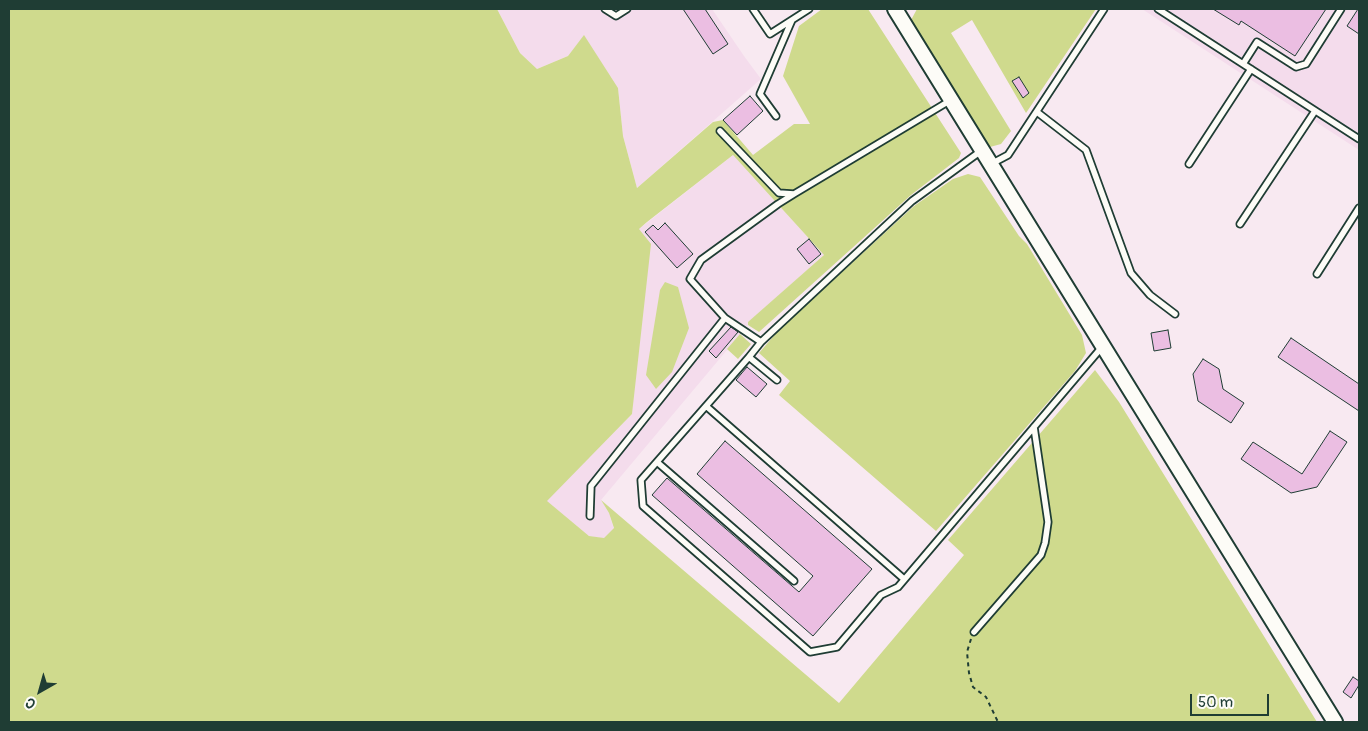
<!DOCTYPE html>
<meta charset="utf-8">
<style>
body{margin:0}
#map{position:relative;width:1368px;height:731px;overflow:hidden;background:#f8e9f1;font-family:Pangolin,sans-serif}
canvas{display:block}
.frame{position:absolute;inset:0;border:10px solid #1f3d34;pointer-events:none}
.north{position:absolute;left:15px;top:666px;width:50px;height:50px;-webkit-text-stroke:4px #fdfcf7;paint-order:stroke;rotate:218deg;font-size:14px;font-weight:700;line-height:20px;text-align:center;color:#1f3d34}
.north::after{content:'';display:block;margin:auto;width:18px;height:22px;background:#1f3d34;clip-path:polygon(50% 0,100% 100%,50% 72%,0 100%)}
.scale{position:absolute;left:1190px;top:694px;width:79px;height:22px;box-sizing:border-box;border:2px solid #1f3d34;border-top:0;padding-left:6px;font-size:15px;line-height:18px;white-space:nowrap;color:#1f3d34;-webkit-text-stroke:4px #fdfcf7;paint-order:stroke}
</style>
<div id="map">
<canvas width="1368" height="731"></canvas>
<div class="frame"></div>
<div class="north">С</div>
<div class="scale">50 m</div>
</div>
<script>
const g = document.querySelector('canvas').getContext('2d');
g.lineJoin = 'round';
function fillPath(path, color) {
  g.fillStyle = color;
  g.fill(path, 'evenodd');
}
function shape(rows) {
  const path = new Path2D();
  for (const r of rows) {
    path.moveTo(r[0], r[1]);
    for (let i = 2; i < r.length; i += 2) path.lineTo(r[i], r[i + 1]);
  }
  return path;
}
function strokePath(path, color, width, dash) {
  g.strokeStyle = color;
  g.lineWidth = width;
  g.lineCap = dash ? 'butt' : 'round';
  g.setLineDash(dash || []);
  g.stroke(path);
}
const built = shape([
 [497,9,712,9,744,56,761,79,637,188,623,136,618,88,584,36,568,56,537,69,520,53],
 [1142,9,1359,9,1359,150],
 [733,155,824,255,749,322,748,325,601,500,609,513,614,529,604,539,589,536,546,501,632,414,639,229]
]);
const green = shape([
 [9,9,497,9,520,53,537,69,568,56,584,35,618,88,623,136,637,188,713,122,723,120,753,155,794,124,810,124,783,76,799,26,822,9,868,9,961,153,959,158,911,195,759,332,748,325,748,322,824,255,733,155,647,222,639,229,651,244,632,414,547,501,589,536,604,538,614,528,609,513,601,500,839,703,964,555,948,540,1095,370,1119,402,1317,722,9,722],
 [917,9,1096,9,1026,113,972,20,951,33,1011,131,1001,144,990,147,987,144,910,22],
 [968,174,980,177,1019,236,1027,244,1082,335,1086,353,1075,371,936,531,779,395,790,381,759,353,779,330,914,206,953,179],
 [665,282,678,287,689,328,672,372,656,389,646,375,660,290],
 [740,334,751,344,738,359,727,349]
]);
const building = shape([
 [683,9,705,9,728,44,713,54,683,9],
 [1213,9,1326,9,1295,56,1241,21,1239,25,1213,9],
 [1358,9,1359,9,1359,34,1347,26,1358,9],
 [1019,77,1029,93,1023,98,1012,81,1019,77],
 [750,96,763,111,737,135,723,120,750,96],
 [665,223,693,254,677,268,645,232,653,225,658,230,665,223],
 [809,239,821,254,809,264,797,249,809,239],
 [731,327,738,332,716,358,709,351,731,327],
 [1168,330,1171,348,1154,351,1151,333,1168,330],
 [1291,338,1359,384,1359,411,1278,357,1291,338],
 [1203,359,1219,369,1223,389,1244,403,1231,423,1198,401,1193,374,1203,359],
 [747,367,767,384,756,397,736,380,747,367],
 [1330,431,1347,442,1317,487,1291,493,1241,459,1253,442,1302,474,1330,431],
 [725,441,872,569,813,636,652,495,667,478,799,592,813,576,697,474,725,441],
 [1353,677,1359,681,1359,685,1351,698,1343,692,1353,677]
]);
const path = shape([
 [971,639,967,652,969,673,973,687,986,697,998,722]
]);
const service = shape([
 [605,9,616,16,627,9],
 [753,9,770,34,809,9],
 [1158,9,1359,139],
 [1243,64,1257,42,1296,67,1306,64,1341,9],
 [1037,112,1086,150,1131,273,1150,295,1175,314],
 [776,116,760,94,792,20],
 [720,131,779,193,794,194,951,100],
 [991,164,1008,155,1104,9],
 [1189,164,1251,69],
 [1240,224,1315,111],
 [1317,274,1359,208],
 [761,342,725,318,690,279,701,260,778,204,794,194],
 [749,357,641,480,643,506,810,652,837,647,881,595,898,587,1102,347],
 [777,380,749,357,761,342,912,201,981,151],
 [706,406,904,579],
 [657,462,794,581],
 [590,516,591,486,725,318],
 [974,632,1041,555,1045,543,1048,522,1034,427]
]);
const tertiary = shape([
 [895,9,1335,722]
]);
fillPath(built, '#f4dcec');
fillPath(green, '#cfda8d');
fillPath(building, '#ebbee2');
strokePath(building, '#1f3d34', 1);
strokePath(service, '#1f3d34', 9);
strokePath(tertiary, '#1f3d34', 18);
strokePath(path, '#1f3d34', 2, [4, 4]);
strokePath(service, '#fdfcf7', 5.5);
strokePath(tertiary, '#fdfcf7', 14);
</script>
